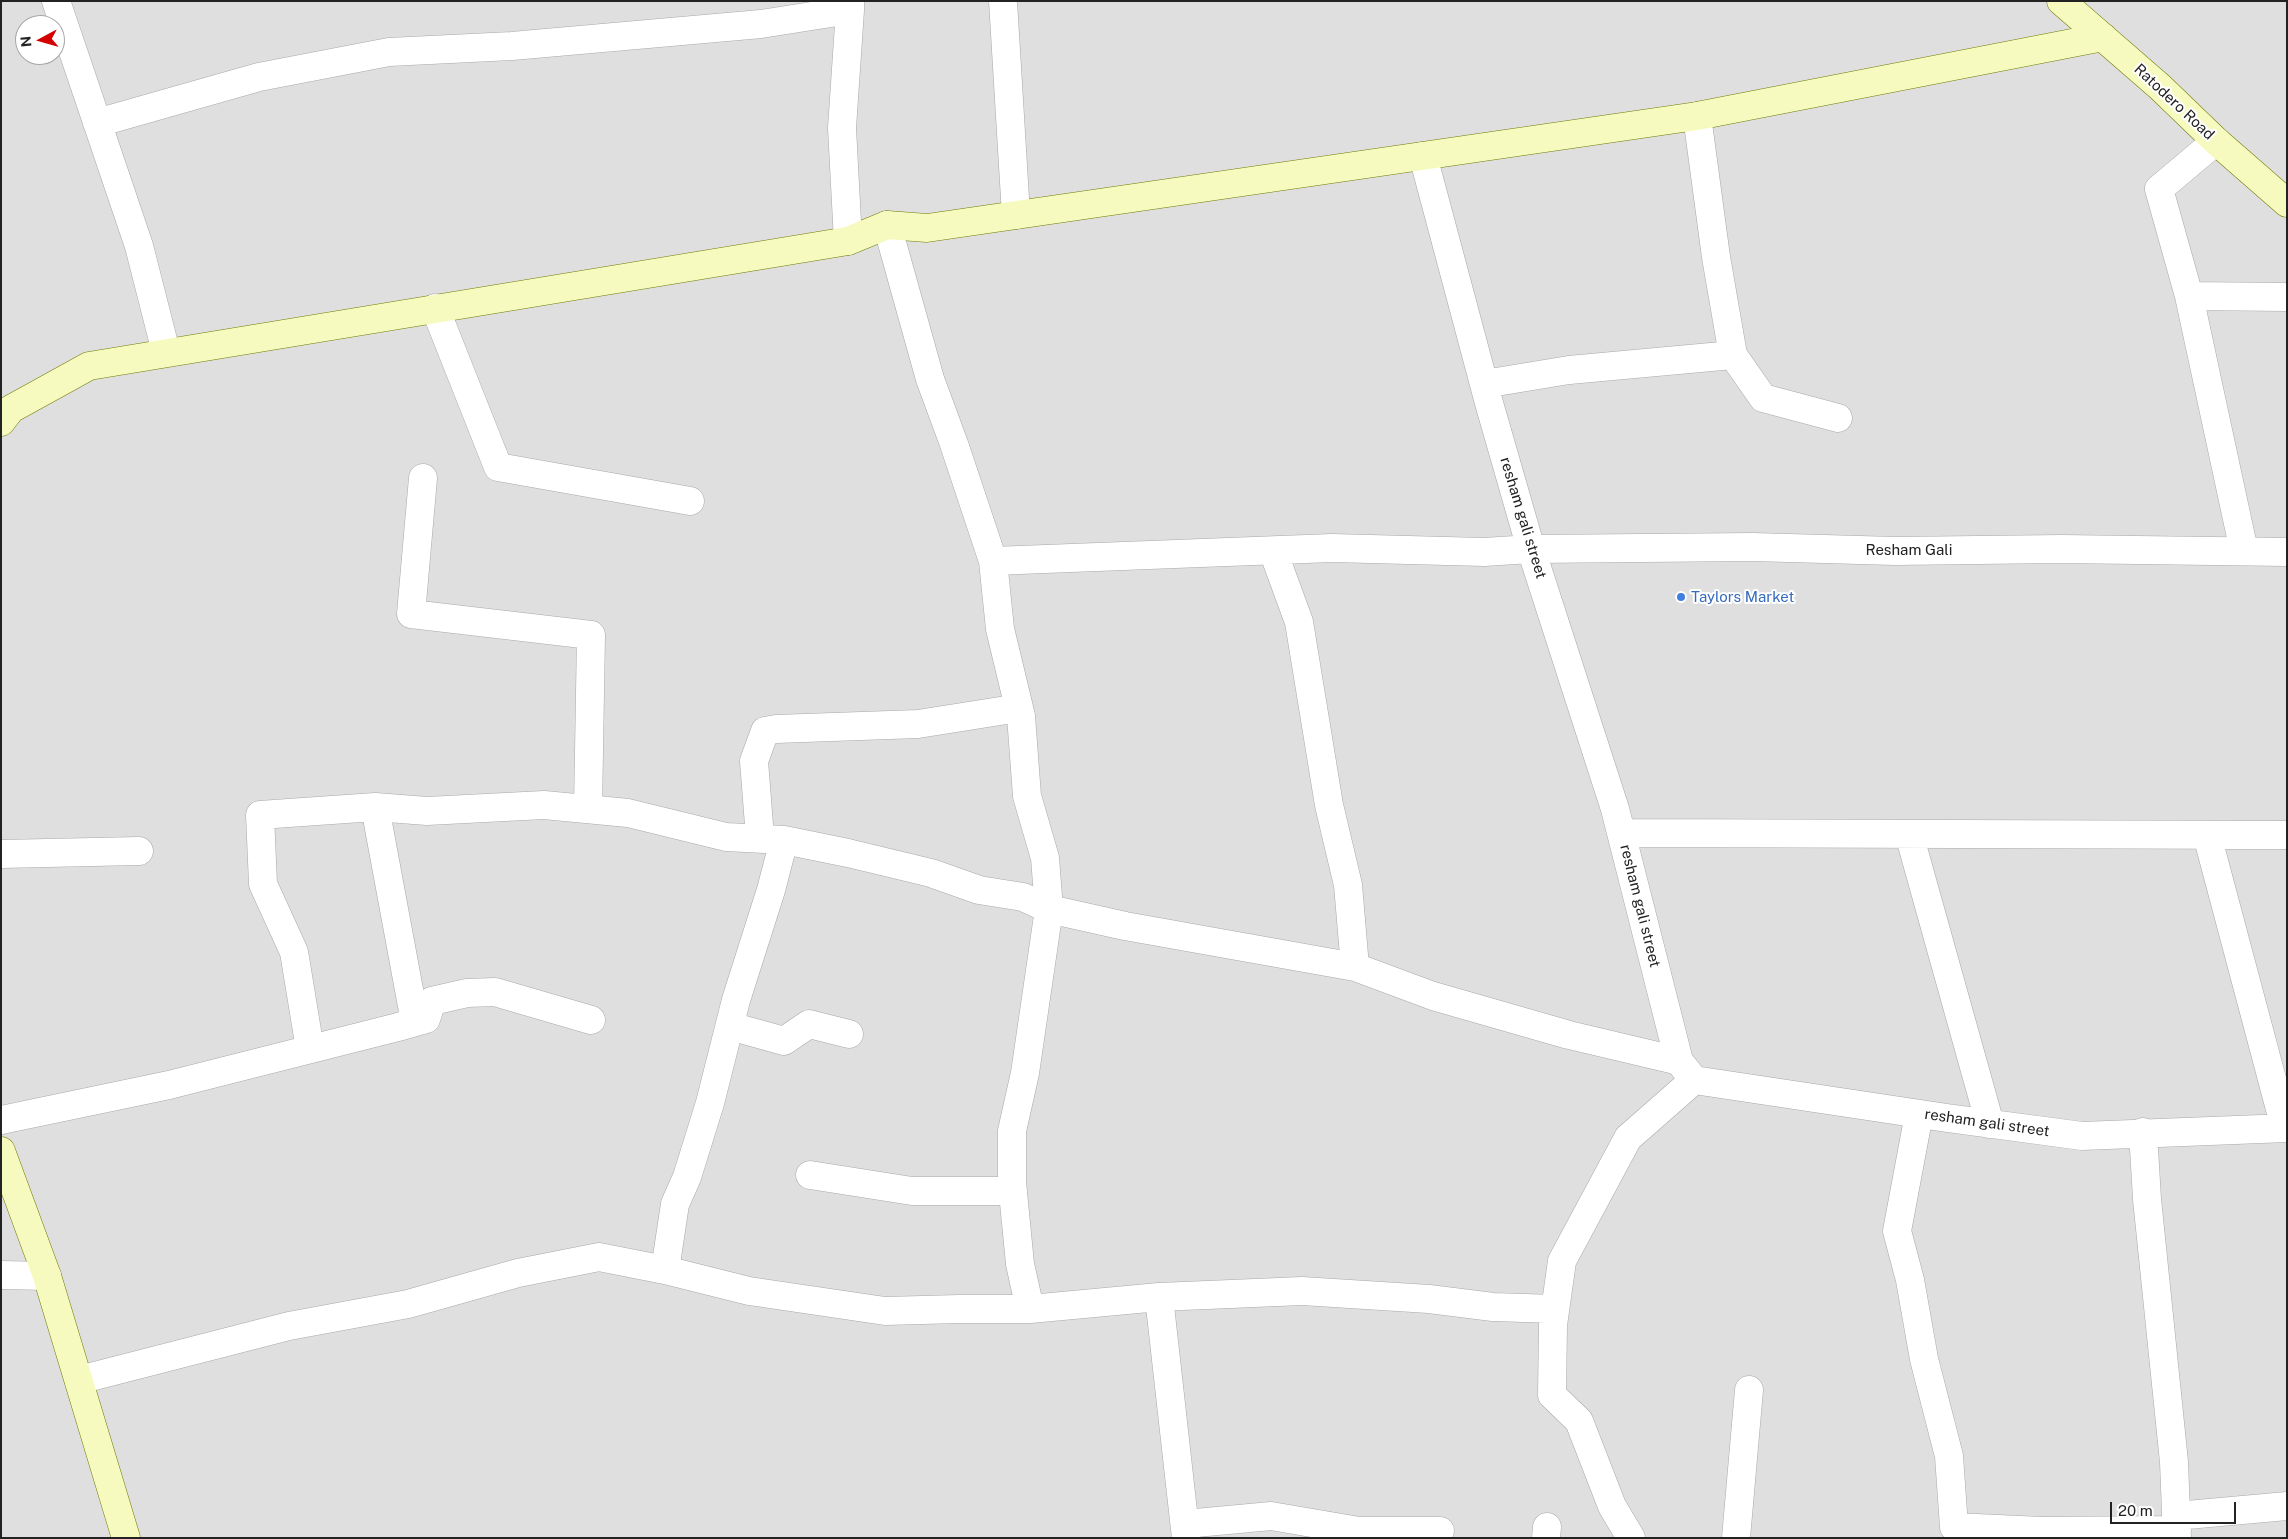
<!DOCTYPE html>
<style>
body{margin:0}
#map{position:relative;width:2288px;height:1539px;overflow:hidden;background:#f2efe9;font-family:"Public Sans",sans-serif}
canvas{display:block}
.frame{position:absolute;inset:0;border:2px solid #222;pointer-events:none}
.north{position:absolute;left:15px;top:15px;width:50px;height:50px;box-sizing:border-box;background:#fff;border:1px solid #a7a7a7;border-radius:50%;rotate:264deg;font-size:14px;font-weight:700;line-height:20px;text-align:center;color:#222}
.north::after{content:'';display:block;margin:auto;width:18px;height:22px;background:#d40000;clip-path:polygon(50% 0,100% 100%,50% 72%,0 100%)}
.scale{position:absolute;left:2110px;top:1502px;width:126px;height:22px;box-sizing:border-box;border:2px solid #222;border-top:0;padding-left:6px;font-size:15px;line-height:18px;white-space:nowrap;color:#222;-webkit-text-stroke:4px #fff;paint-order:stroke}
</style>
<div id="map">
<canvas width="2288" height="1539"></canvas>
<div class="frame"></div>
<div class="north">N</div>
<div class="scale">20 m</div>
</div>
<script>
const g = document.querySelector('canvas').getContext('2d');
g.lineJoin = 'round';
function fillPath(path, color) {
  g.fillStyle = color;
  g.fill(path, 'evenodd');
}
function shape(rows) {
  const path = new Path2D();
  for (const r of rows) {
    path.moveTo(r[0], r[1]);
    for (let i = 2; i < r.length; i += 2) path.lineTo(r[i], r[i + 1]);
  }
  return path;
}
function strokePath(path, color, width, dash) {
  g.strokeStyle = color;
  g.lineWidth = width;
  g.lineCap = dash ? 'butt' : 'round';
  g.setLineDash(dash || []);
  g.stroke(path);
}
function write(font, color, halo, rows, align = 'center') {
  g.font = font + ' "Public Sans",sans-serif';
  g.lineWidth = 4;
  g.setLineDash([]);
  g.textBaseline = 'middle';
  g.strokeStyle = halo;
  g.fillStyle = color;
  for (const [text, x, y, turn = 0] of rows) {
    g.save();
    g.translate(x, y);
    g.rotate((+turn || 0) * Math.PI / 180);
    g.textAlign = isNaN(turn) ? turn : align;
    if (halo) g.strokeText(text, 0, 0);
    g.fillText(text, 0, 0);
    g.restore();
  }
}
const residential = shape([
 [1,1,2287,1,2287,1538,1,1538],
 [25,25,55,25,55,55,25,55]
]);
const pedestrian = shape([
 [1531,549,1753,547,1895,551,2061,549,2287,552]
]);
const minor = shape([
 [56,1,139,246,166,352],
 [1003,1,1016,215],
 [1697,116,1716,257,1733,355,1763,398,1838,418],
 [97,123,259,77,389,52,512,46,761,24,850,10,850,1],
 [1423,156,1489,403,1531,549,1615,809,1679,1061,1694,1080,1947,1118,2082,1136,2287,1128],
 [887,225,930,379,954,444,993,561,1000,629,1021,716,1027,796,1045,858,1049,909,1025,1073,1012,1131,1012,1182,1020,1264,1030,1309],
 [848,241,842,128,850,10],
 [2189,296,2159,189,2216,141],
 [435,308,498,467,690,501],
 [1484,384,1569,370,1733,355],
 [423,478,411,614,591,635,588,809],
 [1273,551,1299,622,1329,805,1348,885,1355,967],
 [2244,551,2189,296,2287,297],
 [993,561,1332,548,1484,552,1531,549],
 [375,807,415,1022],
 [1622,833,2287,835],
 [1909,834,1990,1124],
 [2207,835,2285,1128],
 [760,838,754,761,765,731,776,729,918,724,1019,708],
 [1,854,139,851],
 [730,1026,784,1041,809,1024,849,1034],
 [310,1049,294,952,263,884,260,815,375,807,427,811,544,805,628,813,726,837,784,840,848,853,931,873,979,890,1023,897,1049,909,1125,926,1355,967,1433,996,1569,1035,1679,1061],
 [1919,1114,1897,1231,1910,1280,1924,1359,1949,1456,1954,1527,2042,1531,2042,1538],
 [1,1120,169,1085,398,1027,426,1019,432,1001,467,993,495,992,591,1020],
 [2143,1132,2147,1199,2174,1462,2177,1538],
 [810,1175,912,1191,1013,1191],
 [665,1270,675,1204,687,1177,710,1103,736,1000,771,890,784,840],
 [1,1275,47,1276],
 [1159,1297,1186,1538],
 [79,1380,289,1326,408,1304,518,1273,599,1257,665,1270,749,1291,885,1311,959,1309,1030,1309,1159,1297,1302,1291,1429,1299,1493,1307,1555,1309],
 [2176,1516,2287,1506],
 [1185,1524,1271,1516,1359,1531,1440,1531],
 [2042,1531,2177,1530],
 [1546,1538,1547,1527],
 [1631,1538,1612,1506,1579,1421,1552,1395,1553,1325,1562,1261,1628,1138,1694,1080],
 [1736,1538,1749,1390]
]);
const secondary = shape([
 [2061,1,2160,87,2216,141,2287,203],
 [1,422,11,409,89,366,848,241,887,225,927,228,1697,116,2103,37],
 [1,1151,47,1276,126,1538]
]);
const markers = [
 [1681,597,5,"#3f7fe0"]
];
const streetNames = [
 ["Ratodero Road",2174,102,43],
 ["resham gali street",1523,518,73],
 ["Resham Gali",1909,550],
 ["resham gali street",1640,906,76],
 ["resham gali street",1987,1123,8]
];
const shopNames = [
 ["Taylors Market",1691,597]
];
fillPath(residential, '#e0dfdf');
strokePath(pedestrian, '#a9a9a9', 29);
strokePath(minor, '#a9a9a9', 29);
strokePath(secondary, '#707d05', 29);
strokePath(pedestrian, '#fff', 28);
strokePath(minor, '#fff', 28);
strokePath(secondary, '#f7fabf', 28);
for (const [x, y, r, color] of markers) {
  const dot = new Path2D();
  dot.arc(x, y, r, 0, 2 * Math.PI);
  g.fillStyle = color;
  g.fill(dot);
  strokePath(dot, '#fff', 2);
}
write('15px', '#222', '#fff', streetNames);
write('15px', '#366cbe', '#fff', shopNames, 'left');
</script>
